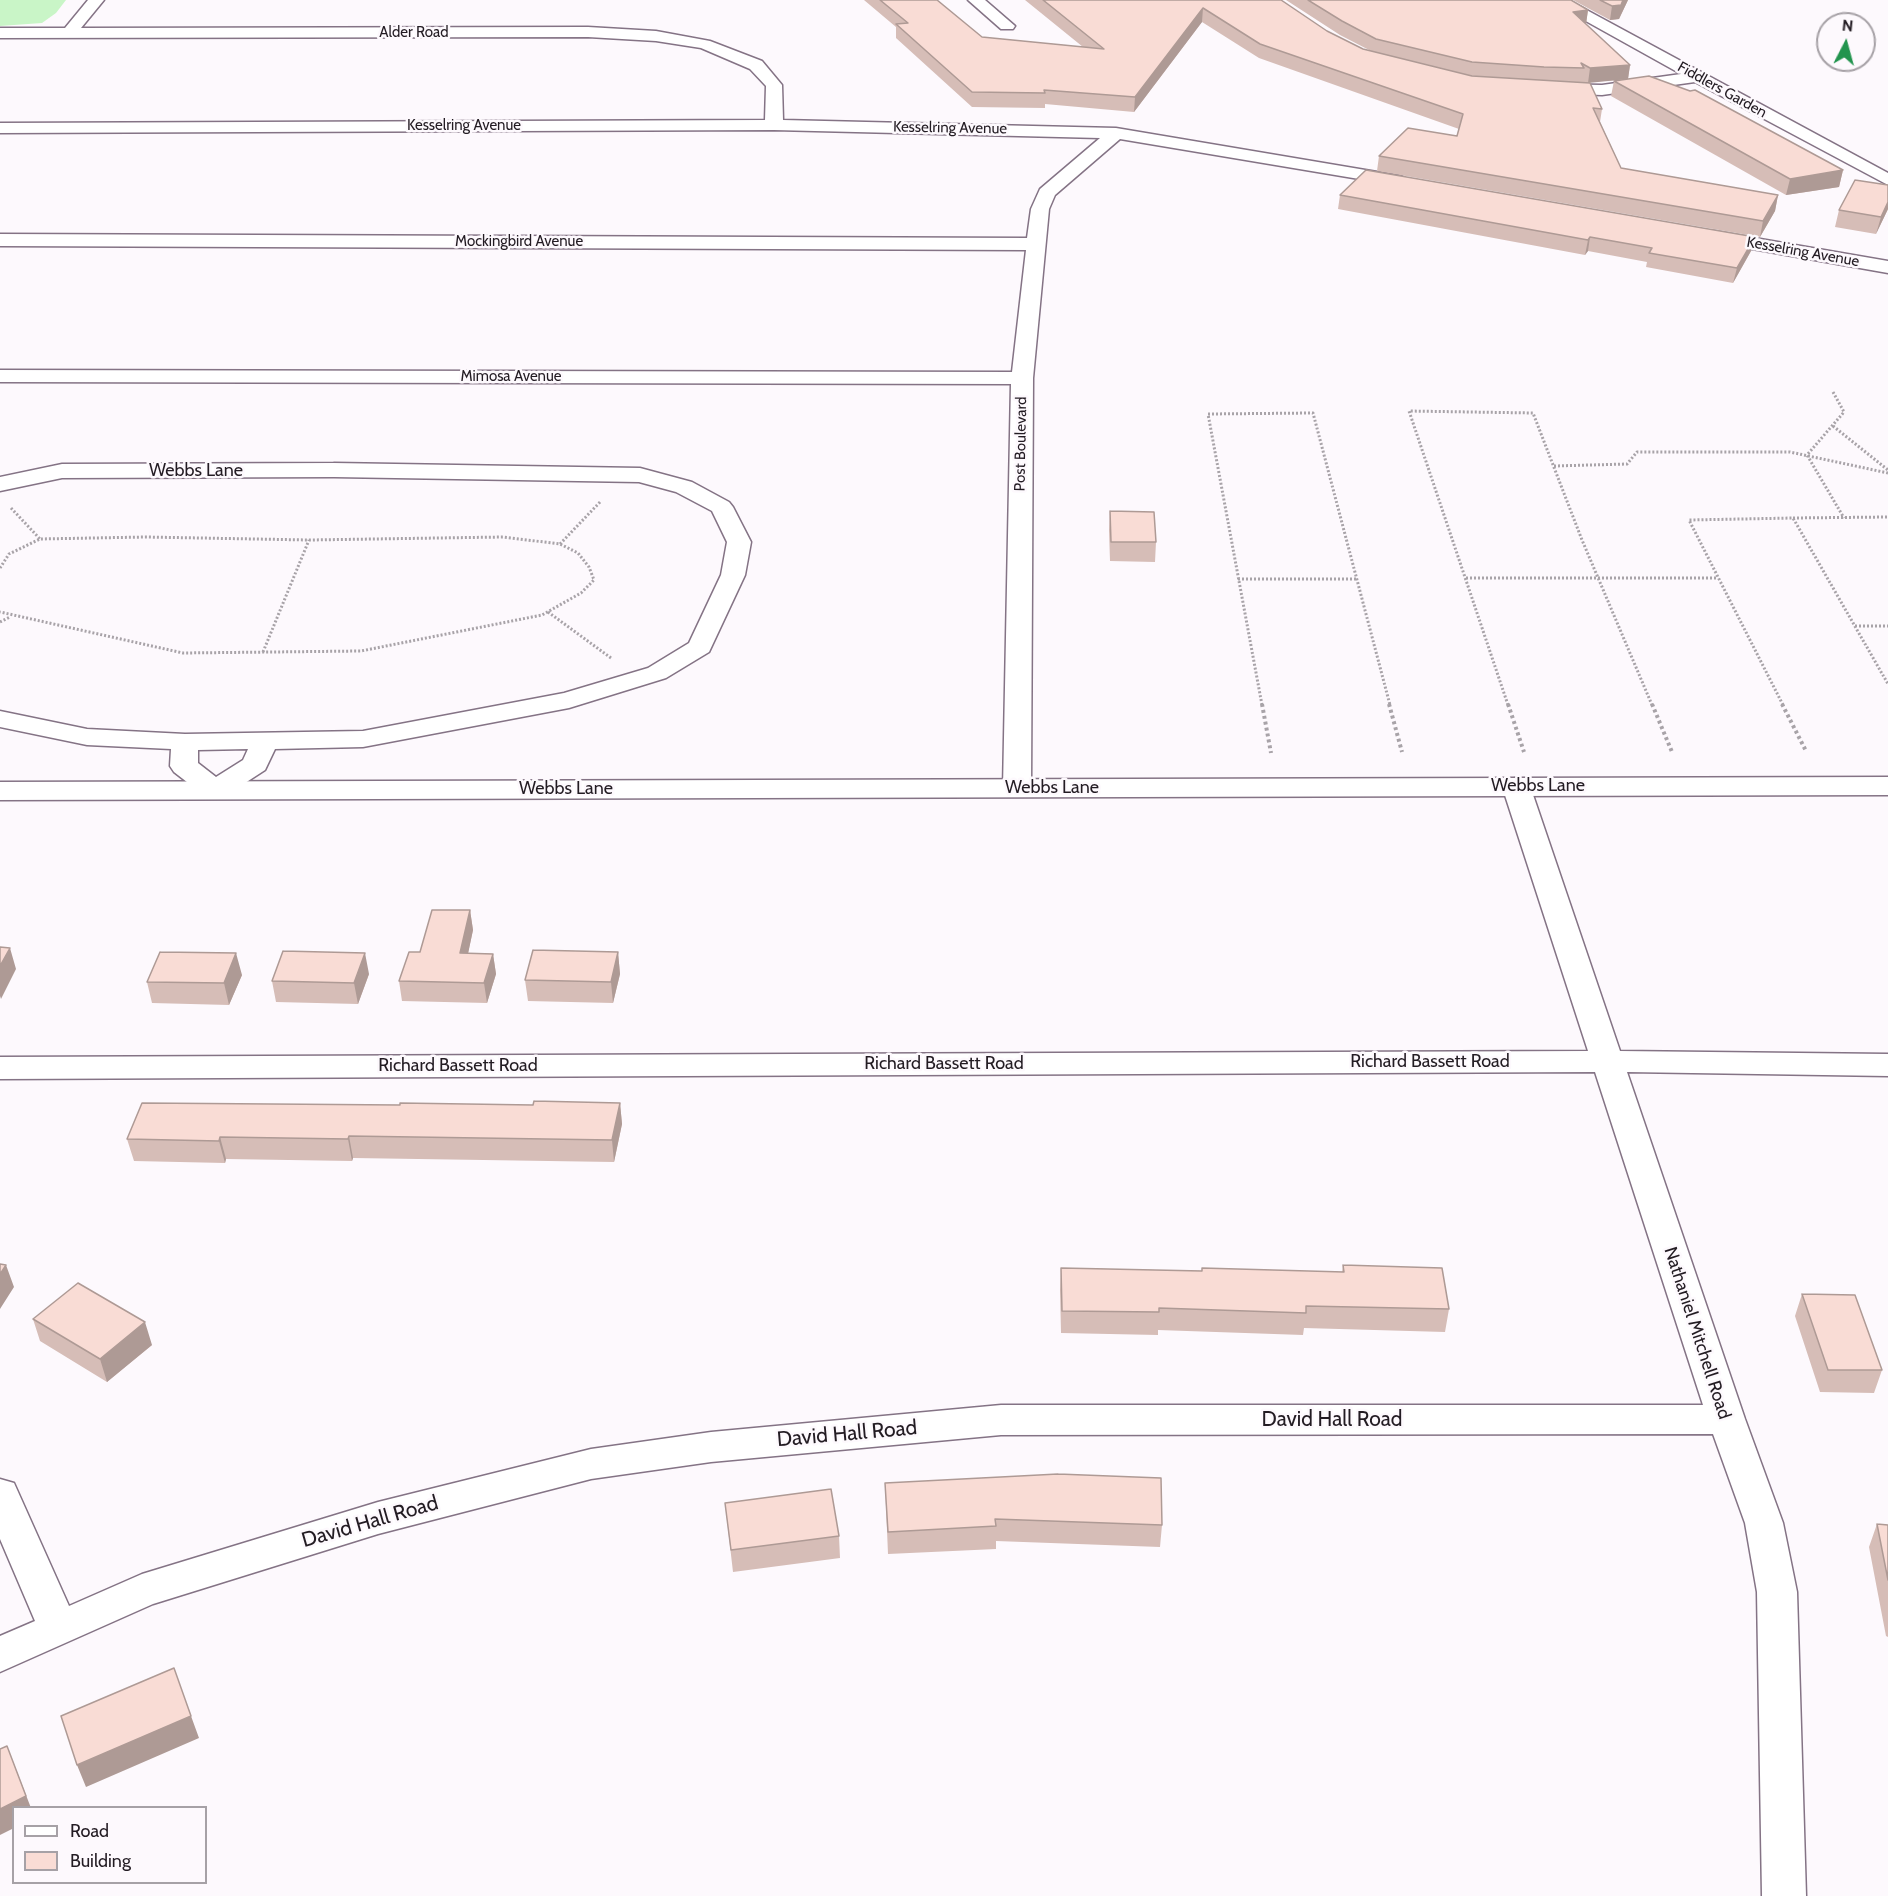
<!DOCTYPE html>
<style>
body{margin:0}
#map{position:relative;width:1888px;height:1896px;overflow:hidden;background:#fdf9fd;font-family:Cabin,sans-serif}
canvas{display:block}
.legend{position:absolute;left:12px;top:1806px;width:195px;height:78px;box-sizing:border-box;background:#fdf9fd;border:2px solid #a6a1a6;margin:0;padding:8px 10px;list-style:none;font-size:18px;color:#231c23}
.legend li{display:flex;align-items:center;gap:12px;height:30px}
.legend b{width:30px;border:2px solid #a6a1a6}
.north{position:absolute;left:1816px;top:12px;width:60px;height:60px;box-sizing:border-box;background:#fdf9fd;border:2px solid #a6a1a6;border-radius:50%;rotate:6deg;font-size:16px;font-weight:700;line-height:24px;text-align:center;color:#231c23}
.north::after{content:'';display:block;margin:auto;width:21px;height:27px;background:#22944e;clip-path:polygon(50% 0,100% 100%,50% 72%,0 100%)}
</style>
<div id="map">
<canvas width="1888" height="1896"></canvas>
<ul class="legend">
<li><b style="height:8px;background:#fff"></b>Road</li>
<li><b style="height:16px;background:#f9dcd5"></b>Building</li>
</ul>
<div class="north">N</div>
</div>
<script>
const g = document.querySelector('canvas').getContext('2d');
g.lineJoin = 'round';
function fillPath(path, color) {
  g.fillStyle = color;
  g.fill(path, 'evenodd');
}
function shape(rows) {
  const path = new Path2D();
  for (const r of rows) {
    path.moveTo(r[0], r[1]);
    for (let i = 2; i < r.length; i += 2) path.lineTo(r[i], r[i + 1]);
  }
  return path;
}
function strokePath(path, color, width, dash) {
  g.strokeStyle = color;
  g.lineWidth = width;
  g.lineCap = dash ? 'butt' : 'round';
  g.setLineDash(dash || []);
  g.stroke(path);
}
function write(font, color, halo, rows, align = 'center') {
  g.font = font + ' Cabin,sans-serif';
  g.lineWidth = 5;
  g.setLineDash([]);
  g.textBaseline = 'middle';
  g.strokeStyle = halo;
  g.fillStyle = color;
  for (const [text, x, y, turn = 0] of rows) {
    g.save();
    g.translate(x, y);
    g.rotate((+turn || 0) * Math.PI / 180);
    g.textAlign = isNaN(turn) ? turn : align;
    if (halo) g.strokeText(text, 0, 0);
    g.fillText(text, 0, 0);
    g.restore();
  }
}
const green = shape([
 [0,0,66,0,56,13,42,23,0,26]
]);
const pathFar1 = shape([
 [1833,392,1844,412,1807,455,1844,518],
 [1833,426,1888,470],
 [1554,466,1627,464,1637,452,1790,452,1888,473],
 [11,508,40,539],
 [1793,518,1888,517],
 [560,544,601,501],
 [0,568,9,554,40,539,146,537,309,540,503,537,560,544,578,553,589,567,594,580,581,593,542,615,361,651,183,653,0,612],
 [1466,578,1718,578],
 [1238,579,1357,579],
 [548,612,611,658],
 [0,622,10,617],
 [1855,626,1888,626],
 [263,652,309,540],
 [1262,705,1208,414,1313,413,1390,705],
 [1508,705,1409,411,1533,413,1582,540,1652,705],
 [1783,705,1689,520,1793,518,1888,684]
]);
const path = shape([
 [1262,704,1271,753],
 [1389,704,1402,752],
 [1508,704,1524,752],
 [1652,704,1672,752],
 [1782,704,1806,751]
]);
const street = shape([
 [88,0,104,0,81,28,588,27,656,31,710,41,762,61,782,85,783,120,1116,128,1401,176,1410,181,1401,186,1120,139,1055,195,1049,209,1033,378,1031,788,1027,794,1017,796,1007,794,1003,788,1011,384,0,382,0,370,1012,372,1026,250,0,246,0,234,1027,238,1031,209,1040,189,1100,138,774,130,0,133,0,123,765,120,766,86,750,69,701,48,656,41,588,37,0,38,0,28,65,28,88,0],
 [968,0,985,0,1015,26,1013,29,1001,29,968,0],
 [1548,0,1568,0,1888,173,1888,185,1695,82,1602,95,1546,93,1544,89,1552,84,1602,85,1681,74,1548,0],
 [1714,231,1888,261,1888,273,1707,241,1704,237,1707,233,1714,231],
 [334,463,640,468,692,482,729,502,733,507,751,542,745,575,709,652,666,678,569,708,363,747,275,749,265,770,225,796,215,798,205,796,174,772,170,766,171,749,87,745,0,727,0,711,87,729,185,734,363,731,564,693,648,668,689,643,721,575,727,542,712,511,676,492,639,482,334,477,62,478,0,491,0,477,62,464,334,463],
 [248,749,243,760,216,777,198,763,198,750,248,749],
 [1516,778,1526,780,1530,786,1620,1051,1888,1054,1888,1076,1627,1072,1745,1419,1783,1523,1797,1592,1806,1896,1762,1896,1757,1592,1745,1523,1713,1434,1001,1435,711,1462,591,1479,378,1534,153,1604,0,1672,0,1636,35,1621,0,1539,0,1479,14,1483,69,1606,142,1574,378,1502,591,1449,711,1432,1001,1405,1703,1405,1595,1072,0,1079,0,1057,1588,1051,1502,786,1506,780,1516,778]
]);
const secondary = shape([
 [1888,777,1888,795,0,800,0,782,1888,777]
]);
const wall = shape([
 [864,0,937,0,982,37,1083,47,1025,0,1281,0,1327,31,1363,49,1371,51,1340,35,1286,0,1571,0,1588,10,1586,24,1630,65,1628,79,1843,170,1839,187,1786,195,1611,96,1614,81,1619,80,1588,82,1602,109,1600,122,1621,168,1778,195,1775,211,1760,237,1377,171,1379,156,1457,136,1459,129,1259,58,1202,22,1134,112,1045,104,1045,108,972,107,896,38,896,27],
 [1573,0,1628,0,1619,19,1610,20],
 [1888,185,1888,209,1876,234,1835,227,1839,210],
 [1340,195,1751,251,1733,283,1646,267,1647,262,1588,251,1585,255,1338,209],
 [1110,511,1156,542,1155,562,1110,561,1109,530],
 [470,910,473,930,468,953,493,954,496,974,487,1003,402,1001,399,981,420,952],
 [618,952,620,974,613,1003,528,1001,525,980],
 [369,974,358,1004,276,1002,272,981],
 [242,975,229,1005,152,1003,147,982],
 [620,1103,622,1124,614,1162,353,1158,352,1161,226,1159,225,1163,134,1161,127,1139,400,1105,533,1105],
 [1343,1265,1449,1309,1445,1332,1304,1328,1303,1335,1158,1330,1158,1335,1061,1333,1060,1290,1061,1268,1202,1271,1342,1272],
 [1802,1294,1882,1370,1874,1393,1820,1392,1795,1316],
 [33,1319,152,1345,107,1382,40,1341],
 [885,1483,1162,1525,1160,1547,996,1541,996,1549,888,1554],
 [725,1503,839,1536,840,1558,733,1572],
 [1877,1524,1888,1525,1888,1637,1886,1636,1869,1547]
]);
const shadedWall = shape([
 [1623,0,1628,0,1619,19,1610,20,1612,6],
 [1203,8,1202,22,1134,112,1135,97],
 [1588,10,1586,24,1573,12],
 [1630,65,1628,79,1588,83,1590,68],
 [1843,170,1839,187,1786,195,1790,179],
 [1778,195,1775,211,1760,237,1763,221],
 [1888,202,1888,209,1876,234,1881,217],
 [1590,237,1588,251,1585,255,1588,240],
 [1755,237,1751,251,1733,283,1737,268],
 [470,910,473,930,464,973,460,953],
 [10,948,16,969,1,999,0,996,0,966],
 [618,952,620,974,613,1003,611,982],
 [236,953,242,975,229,1005,224,983],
 [365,953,369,974,358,1004,354,983],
 [493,954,496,974,487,1003,484,983],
 [620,1103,622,1124,614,1162,612,1140],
 [349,1136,353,1158,352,1161,348,1139],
 [220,1137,226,1159,225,1163,219,1141],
 [6,1265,14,1287,0,1309,0,1274],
 [145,1322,152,1345,107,1382,100,1359],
 [191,1716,199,1738,86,1787,77,1765],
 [7,1746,31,1808,14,1808,14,1828,0,1835,0,1809]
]);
const building = shape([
 [880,0,937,0,982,37,1104,49,1043,0,1281,0,1327,31,1363,49,1472,76,1590,83,1602,109,1593,108,1621,168,1778,195,1763,221,1379,156,1408,128,1457,136,1463,114,1260,44,1203,8,1135,97,1044,90,1045,93,972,92,896,24,908,23,880,0],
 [1308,0,1571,0,1588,10,1573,12,1630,65,1590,68,1581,63,1584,68,1544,67,1472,62,1376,39,1342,21,1308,0],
 [1600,0,1623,0,1621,5,1612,6,1600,0],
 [1649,76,1690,91,1695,90,1843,170,1790,179,1614,81,1649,76],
 [1366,170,1755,237,1737,268,1649,253,1652,248,1590,237,1588,240,1340,195,1366,170],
 [1855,180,1888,185,1888,202,1881,217,1839,210,1855,180],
 [1110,511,1154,512,1156,542,1111,542,1110,511],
 [432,910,470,910,460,953,493,954,484,983,399,981,409,952,420,952,432,910],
 [0,947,10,948,0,966,0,947],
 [533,950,618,952,611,982,525,980,533,950],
 [283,951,365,953,354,983,272,981,283,951],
 [160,952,236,953,224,983,147,982,160,952],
 [534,1101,620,1103,612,1140,349,1136,348,1139,220,1137,219,1141,127,1139,142,1103,400,1105,400,1103,533,1105,534,1101],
 [0,1264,6,1265,0,1274,0,1264],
 [1343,1265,1442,1268,1449,1309,1306,1306,1306,1313,1159,1308,1159,1312,1062,1311,1061,1268,1202,1271,1202,1268,1344,1272,1343,1265],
 [78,1283,145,1322,100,1359,33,1319,78,1283],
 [1802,1294,1855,1295,1882,1370,1828,1370,1802,1294],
 [1058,1474,1161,1478,1162,1525,995,1519,996,1526,888,1532,885,1483,1058,1474],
 [831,1489,839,1536,731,1550,725,1503,831,1489],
 [1877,1524,1888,1525,1888,1580,1877,1524],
 [174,1668,191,1716,77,1765,61,1716,174,1668],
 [7,1746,26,1796,0,1809,0,1749,7,1746]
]);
const farStreetnames = [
 ["Alder Road",414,33],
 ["Fiddlers Garden",1722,90,29],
 ["Kesselring Avenue",464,126],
 ["Kesselring Avenue",950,128,1],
 ["Mockingbird Avenue",519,242],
 ["Kesselring Avenue",1803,252,10],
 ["Mimosa Avenue",511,377],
 ["Post Boulevard",1021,444,-89]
];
const streetNames = [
 ["Webbs Lane",196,471],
 ["Webbs Lane",1538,786],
 ["Webbs Lane",1052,788],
 ["Webbs Lane",566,789],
 ["Richard Bassett Road",1430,1062],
 ["Richard Bassett Road",944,1064],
 ["Richard Bassett Road",458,1066],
 ["Nathaniel Mitchell Road",1697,1333,72]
];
const nearStreetnames = [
 ["David Hall Road",1332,1420],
 ["David Hall Road",847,1434,-5],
 ["David Hall Road",370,1522,-16]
];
fillPath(green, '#c9f5c7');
strokePath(street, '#847385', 3);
strokePath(secondary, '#847385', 3);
strokePath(pathFar1, '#a8a3a8', 3, [2, 2]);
strokePath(path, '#a8a3a8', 4, [3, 3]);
fillPath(street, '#fff');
fillPath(secondary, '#fff');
fillPath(wall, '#d6bdb7');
fillPath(shadedWall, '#ae9a95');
fillPath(building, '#f9dcd5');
strokePath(building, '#ae9a95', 1.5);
write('15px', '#231c23', '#fdf9fd', farStreetnames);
write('18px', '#231c23', '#fdf9fd', streetNames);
write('21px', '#231c23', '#fdf9fd', nearStreetnames);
</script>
